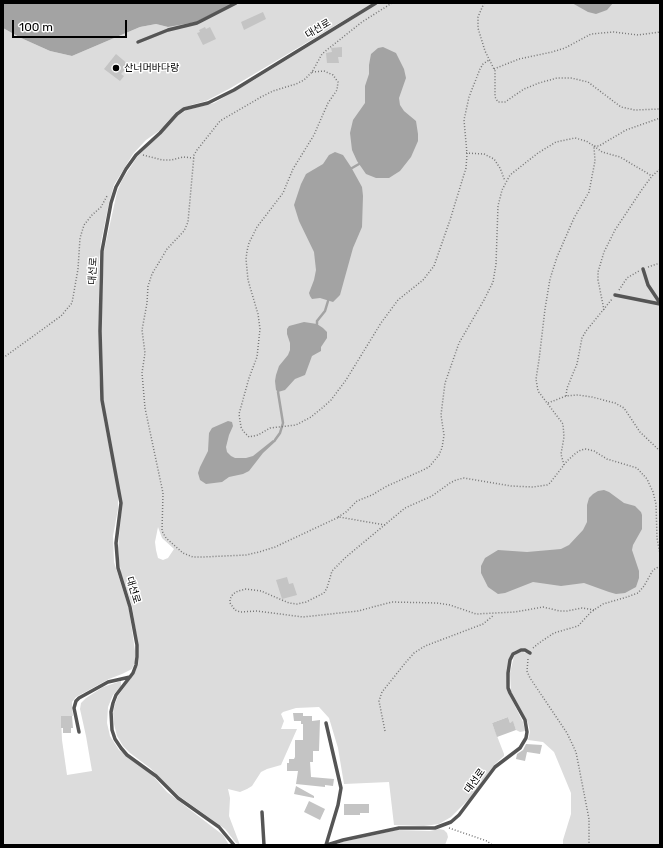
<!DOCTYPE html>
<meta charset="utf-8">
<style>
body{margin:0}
#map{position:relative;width:663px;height:848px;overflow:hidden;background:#fff;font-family:Rubik,sans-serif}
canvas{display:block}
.frame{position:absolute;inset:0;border:4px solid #000;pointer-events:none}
.scale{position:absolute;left:12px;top:20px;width:115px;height:18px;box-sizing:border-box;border:2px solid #000;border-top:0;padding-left:5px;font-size:12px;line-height:14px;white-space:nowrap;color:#000;-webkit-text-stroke:3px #fff;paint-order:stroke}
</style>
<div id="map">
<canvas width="663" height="848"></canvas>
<div class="frame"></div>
<div class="scale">100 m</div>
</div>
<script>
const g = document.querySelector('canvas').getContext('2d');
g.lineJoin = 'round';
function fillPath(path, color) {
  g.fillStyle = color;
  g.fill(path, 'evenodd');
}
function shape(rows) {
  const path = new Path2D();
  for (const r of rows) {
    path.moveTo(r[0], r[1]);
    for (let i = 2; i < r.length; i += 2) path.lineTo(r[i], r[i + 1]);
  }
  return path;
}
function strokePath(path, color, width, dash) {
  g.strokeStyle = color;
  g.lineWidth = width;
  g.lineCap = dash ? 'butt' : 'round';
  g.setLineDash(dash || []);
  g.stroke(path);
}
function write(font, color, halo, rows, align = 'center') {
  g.font = font + ' Rubik,"Noto Sans KR",sans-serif';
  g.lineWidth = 3;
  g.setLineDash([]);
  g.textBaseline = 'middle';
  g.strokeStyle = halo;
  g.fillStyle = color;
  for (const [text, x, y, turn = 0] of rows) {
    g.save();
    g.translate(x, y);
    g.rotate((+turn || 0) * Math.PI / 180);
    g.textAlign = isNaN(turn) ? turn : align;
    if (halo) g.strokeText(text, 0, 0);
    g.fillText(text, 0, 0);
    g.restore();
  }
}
const green = shape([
 [234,3,373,3,229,89,206,101,191,105,177,111,159,131,146,140,133,154,114,185,109,203,101,242,99,262,99,377,104,420,118,491,118,509,113,536,114,562,129,609,135,651,135,662,132,669,122,674,109,679,76,697,72,702,72,707,73,716,61,717,62,740,67,775,92,771,86,736,80,709,81,703,86,698,103,687,121,681,121,686,113,695,108,707,107,723,110,736,119,750,153,776,167,792,223,835,229,845,3,845,3,28,21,38,50,51,72,56,140,27,156,24,168,27],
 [379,3,660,3,660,845,563,845,563,840,571,814,571,793,554,752,543,742,528,740,530,732,528,723,511,693,510,673,514,656,518,652,523,652,526,653,529,651,522,648,515,651,511,654,506,688,523,722,525,731,520,732,516,730,513,722,510,723,508,717,492,723,504,754,504,756,495,764,471,797,451,817,439,824,424,826,394,825,389,782,344,784,338,748,329,718,319,707,296,708,283,712,281,714,284,721,281,729,297,729,281,765,267,769,261,772,252,786,247,789,240,792,228,789,230,798,229,816,240,845,236,843,225,829,179,796,150,768,130,753,123,746,117,736,114,724,113,713,115,704,118,696,135,672,138,665,139,658,138,645,132,606,121,573,119,560,118,548,122,505,103,398,101,323,104,251,117,192,122,180,137,157,177,116,187,110,214,103,254,80],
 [158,527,162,538,174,549,168,558,163,560,158,558,156,550,155,542],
 [439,829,444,830,447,833,448,837,445,845,335,845,342,842,397,830,430,831]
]);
const water = shape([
 [3,3,234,3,196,22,168,27,156,24,140,27,72,56,50,51,21,38,3,28],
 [572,3,613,3,607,10,596,14,588,12],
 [383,47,396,53,404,69,406,78,399,98,400,105,404,111,416,121,418,134,418,141,411,157,400,171,389,178,376,178,366,174,357,161,352,150,350,133,353,120,365,103,365,86,369,74,369,65,371,54,378,48],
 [335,152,343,155,351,167,362,187,363,196,362,227,353,248,340,295,333,302,320,298,312,299,310,296,309,293,314,280,316,270,314,252,299,221,294,205,301,184,306,174,323,164,329,155],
 [304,322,317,324,323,328,327,332,327,338,321,347,321,351,312,356,305,375,295,379,285,390,278,392,276,390,275,381,276,375,279,366,288,355,290,350,290,343,287,334,287,329,289,326],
 [228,421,232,422,233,426,229,435,226,447,227,452,231,456,235,458,246,458,253,456,273,440,276,441,263,453,249,471,243,474,229,477,222,482,206,484,200,480,198,473,200,467,208,451,209,433,212,428],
 [604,490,609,492,624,503,635,506,641,512,642,515,642,529,633,545,632,550,639,571,639,578,636,587,625,593,616,594,609,592,584,583,561,586,533,582,505,593,498,594,488,587,481,573,481,566,485,558,498,550,527,552,561,549,569,545,583,530,587,522,587,505,589,498,593,494,598,491]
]);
const stream = shape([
 [352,168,359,164],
 [317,324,317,321,325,311,328,301],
 [275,440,280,433,283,423,278,392]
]);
const building = shape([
 [263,12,266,19,244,30,241,22],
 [205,27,206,29,210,27,216,39,203,45,197,33,200,32,199,30],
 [342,47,342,57,338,57,339,63,327,63,326,53,332,52,331,48],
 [116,54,129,65,121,74,124,76,120,81,104,69],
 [287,577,289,584,293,583,297,595,282,599,276,580],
 [293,713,303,713,303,716,312,716,312,721,320,720,319,751,313,751,313,762,310,762,311,777,334,779,333,786,325,785,325,787,296,784,298,771,287,771,287,763,289,763,289,759,294,759,295,757,295,740,303,740,303,724,301,724,301,721,294,721],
 [61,716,72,716,73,728,71,728,71,733,63,733,63,728,61,728],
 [508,717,510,723,513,721,516,730,497,737,492,723],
 [526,744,542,745,540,754,527,752,525,761,516,759,517,754,523,750],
 [296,786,314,796,314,798,294,794],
 [309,801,325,809,320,820,304,812],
 [344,804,369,804,369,813,360,813,360,815,344,815]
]);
const path = shape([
 [484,3,478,17,478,28,485,51,495,71,495,97,498,102,505,102,524,89,539,83,557,78,571,78,588,82,621,107,635,110,660,109],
 [494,69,519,59,552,52,565,48,591,34,614,32,638,35,660,32],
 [312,72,324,71,333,75,338,82,337,90,328,103,314,135,293,169,283,193,257,227,249,243,247,251,246,259,248,280,258,314,260,329,257,357,249,378,239,414,241,427,243,431,249,437,258,435,270,428,296,425,311,417,322,408,331,400,346,380,381,323,398,300,423,280,434,266,450,220,466,168,467,154,464,120,469,97,480,69,483,64,489,60],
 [594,146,602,152,620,157,652,176],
 [466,153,484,154,494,159,500,168,505,181],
 [143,155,162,160,171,160,183,157,194,158],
 [648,267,660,263],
 [619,290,627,278,639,271],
 [604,310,598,280,598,272,604,252,615,230,643,188,652,176,660,169],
 [3,358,61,316,72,303,78,269,80,238,84,225,92,215,101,207,107,196],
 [566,396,567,388,577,364,582,338,586,331,612,299],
 [548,403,566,396,578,395,592,397,615,403,624,408,640,432,660,451],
 [564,465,561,454,564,437,563,424,538,391,536,379,539,360,545,309,550,279,557,257,574,218,589,192,595,161,594,147],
 [338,517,346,512,357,501,372,495,387,486,421,471,429,467,439,455,442,448,444,435,441,415,445,383,459,343,484,300,493,282,496,264,498,206,502,190,510,175,538,153,556,142,575,138,586,141,594,146,599,146,626,130,660,118],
 [385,525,339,517,275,547,259,552,246,555,203,557,193,557,183,553,166,538,162,531,163,493,145,408,142,373,145,353,142,330,147,303,148,286,152,274,167,249,184,231,188,222,194,155,197,150,220,121,261,97,273,91,296,84,304,80,312,72,322,54,328,49,362,22,392,3],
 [594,610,582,608,567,611,560,611,543,607,515,612,476,614,450,605,437,603,392,602,358,611,303,617,257,611,240,612,235,610,230,603,230,599,233,594,238,591,246,589,261,591,289,603,297,604,306,602,324,593,327,588,332,571,346,557,405,508,432,496,450,483,456,480,464,478,511,486,533,487,547,485,550,483,567,461,576,453,581,450,586,449,594,451,607,459,637,468,647,479,653,492,656,504,657,538,660,554],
 [533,648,539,643,554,633,578,626,591,612,603,604,627,597,638,593,644,586,653,570,660,566],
 [528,659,527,671,530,678,567,733,576,752,589,819,589,845],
 [385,731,379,701,382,692,406,662,414,653,425,646,483,624,494,615],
 [449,828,487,841,492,845]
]);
const service = shape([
 [138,42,168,30,197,23,236,3],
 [643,269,648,285,660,303],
 [615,295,660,304],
 [79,732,74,708,76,701,79,698,108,682,130,677],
 [262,812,264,845],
 [234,845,219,827,178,798,156,776,127,755,121,748,115,739,112,730,111,712,113,703,116,695,133,673,136,665,137,657,137,645,130,607,118,568,116,543,121,503,102,400,100,331,102,251,111,203,116,187,126,169,136,155,160,133,177,114,184,109,208,103,234,90,376,3],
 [326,845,338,805,341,788,326,723],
 [327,845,343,840,399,828,435,828,451,822,459,815,495,767,520,748,526,738,527,732,525,720,510,693,508,688,508,673,510,660,513,654,521,650,525,650,530,653]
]);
const markers = [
 [116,68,4,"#000"]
];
const streetNames = [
 ["대선로",318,29,-31],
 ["대선로",93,271,-87],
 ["대선로",133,590,73],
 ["대선로",475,781,-54]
];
const poiNames = [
 ["산너머바다랑",124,68]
];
fillPath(green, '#dcdcdc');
fillPath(water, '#a3a3a3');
strokePath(stream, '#a3a3a3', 2.5);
fillPath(building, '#c4c4c4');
strokePath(path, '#777', 1.5, [1, 2]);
strokePath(service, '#555', 3.5);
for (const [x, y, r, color] of markers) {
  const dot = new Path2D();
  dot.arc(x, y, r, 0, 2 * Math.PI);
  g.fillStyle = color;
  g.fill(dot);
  strokePath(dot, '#fff', 1.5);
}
write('10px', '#000', '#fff', streetNames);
write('10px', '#000', '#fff', poiNames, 'left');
</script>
